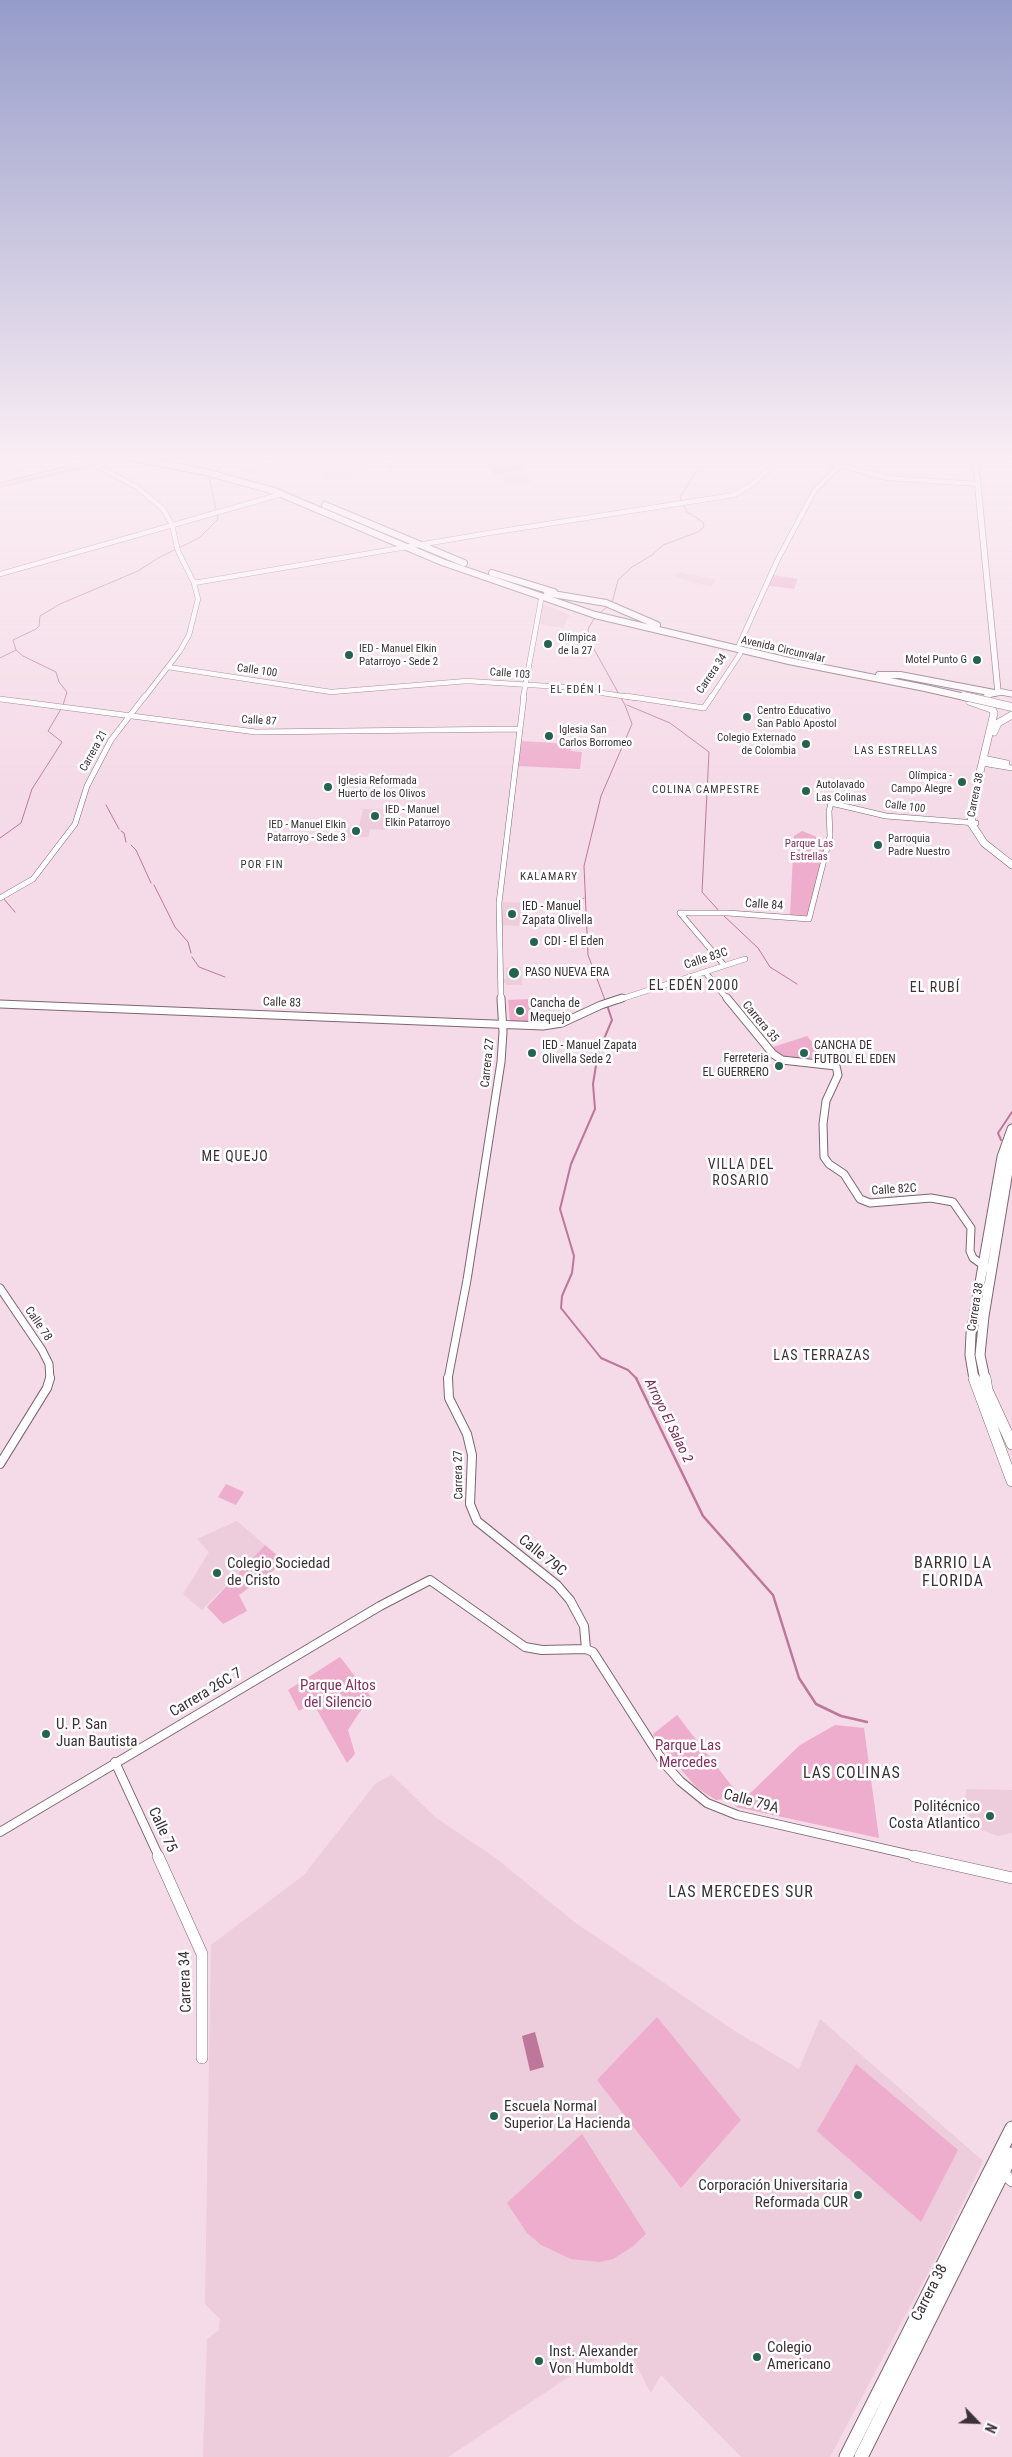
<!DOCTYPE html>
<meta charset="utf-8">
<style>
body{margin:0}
#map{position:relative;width:1012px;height:2457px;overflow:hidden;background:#f5dae7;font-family:"Roboto Condensed",sans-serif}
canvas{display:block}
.north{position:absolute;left:952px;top:2397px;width:50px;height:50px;-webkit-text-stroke:4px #fff;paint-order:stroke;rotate:114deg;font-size:14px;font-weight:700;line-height:20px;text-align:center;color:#3c3136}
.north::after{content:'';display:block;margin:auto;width:18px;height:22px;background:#3c3136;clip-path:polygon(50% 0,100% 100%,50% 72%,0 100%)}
</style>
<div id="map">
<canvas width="1012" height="2457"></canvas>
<div class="north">N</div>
</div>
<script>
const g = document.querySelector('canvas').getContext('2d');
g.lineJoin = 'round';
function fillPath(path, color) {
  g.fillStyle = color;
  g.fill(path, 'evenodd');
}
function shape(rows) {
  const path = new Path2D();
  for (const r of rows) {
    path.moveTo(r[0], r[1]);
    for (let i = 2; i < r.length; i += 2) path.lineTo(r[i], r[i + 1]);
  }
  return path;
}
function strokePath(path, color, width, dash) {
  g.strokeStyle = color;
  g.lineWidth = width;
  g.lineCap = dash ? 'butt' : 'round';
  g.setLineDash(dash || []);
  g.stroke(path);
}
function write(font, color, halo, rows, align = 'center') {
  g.font = font + ' "Roboto Condensed",sans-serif';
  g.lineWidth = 5;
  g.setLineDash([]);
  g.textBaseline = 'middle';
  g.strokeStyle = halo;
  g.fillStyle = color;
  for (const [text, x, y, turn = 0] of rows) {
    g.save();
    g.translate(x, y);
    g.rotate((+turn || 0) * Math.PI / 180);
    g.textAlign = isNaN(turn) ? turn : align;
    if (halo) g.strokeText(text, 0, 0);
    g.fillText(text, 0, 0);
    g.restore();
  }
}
const built = shape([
 [0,457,18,457,11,464,28,471,0,477],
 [305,457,363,457,371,476,325,481,320,473,308,474,305,467,247,475,239,468],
 [525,473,531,482,508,486,501,476],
 [678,572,714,579,715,580,711,587,674,577],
 [543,604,570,615,563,628,540,624],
 [363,809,390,810,385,830,370,829,368,837,343,838,344,828,359,827],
 [503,902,523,903,519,926,501,925],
 [506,967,521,967,522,985,506,985,506,983,502,983,502,980,506,979],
 [237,1521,265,1545,202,1610,183,1594,209,1552,197,1539],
 [392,1775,435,1817,493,1856,577,1924,738,2033,799,2069,820,2019,983,2161,938,2254,830,2457,741,2457,661,2375,651,2393,623,2341,448,2457,203,2457,207,2339,219,2330,220,2319,205,2304,211,1945,304,1875,376,1783],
 [966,1789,1012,1790,1012,1833,998,1836,971,1826,965,1799]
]);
const green = shape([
 [517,458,524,470,494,475,488,463],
 [98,462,97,466,0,488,0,485],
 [773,575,798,579,794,589,769,586],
 [521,741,572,744,571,751,582,752,580,769,517,766],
 [802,831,827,841,808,916,790,915,794,836],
 [530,999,531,1022,510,1022,508,1000],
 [807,1036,829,1062,782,1057,770,1048],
 [226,1484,244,1492,236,1505,218,1497],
 [265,1545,285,1562,239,1595,247,1611,223,1624,207,1607],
 [340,1657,372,1698,359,1713,348,1730,355,1754,347,1763,313,1703,299,1711,288,1690],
 [677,1715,735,1790,726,1799,716,1800,697,1788,657,1742,653,1734],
 [835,1725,864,1728,879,1838,736,1807,800,1745],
 [657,2017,741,2120,681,2188,597,2080],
 [856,2064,958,2150,921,2222,817,2131],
 [582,2134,646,2234,632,2247,613,2259,600,2262,571,2259,541,2245,527,2233,507,2203]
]);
const water = shape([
 [535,2032,544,2067,530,2071,522,2036]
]);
const streamFar2 = shape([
 [215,472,234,457],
 [389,474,394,457],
 [0,483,105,457],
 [612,603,618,580,632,567,652,555,663,545,698,532,704,527,703,522,687,512,680,497,696,472,714,457],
 [599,614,608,606],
 [595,617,588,629,590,642,625,705,632,724,601,796,584,866,588,955,605,1000],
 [0,658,16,650],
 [63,705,67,692,59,682,56,672,23,656,16,650,13,640,36,629,39,626,40,616,60,604,138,571,158,558,199,538,218,519,209,477,212,475],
 [627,705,670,723,709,752,702,892,720,912],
 [106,805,119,829],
 [121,831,124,833,126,842],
 [0,838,21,823,32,789,62,742,48,731,61,709],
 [131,845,136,850,151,883],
 [154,885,175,927,188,942,191,953],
 [3,898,15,912],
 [570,901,579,901,584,898],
 [723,915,758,948,770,967,797,984],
 [192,957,199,967,225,977]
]);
const streamFar1 = shape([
 [607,1005,612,1020,598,1053,593,1084,595,1109,571,1164,560,1209,574,1256,572,1273,562,1296,561,1308,601,1358,628,1370,637,1379],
 [1001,1140,998,1133,1012,1112]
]);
const stream = shape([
 [636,1378,703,1516,773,1595,799,1678,816,1704,841,1716,867,1722]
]);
const minorFar4 = shape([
 [812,457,887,478,978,484],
 [97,466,120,457],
 [97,466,137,487,163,509,172,525,178,551,194,583,198,599,189,635,180,651,144,698],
 [0,574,282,494],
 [194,583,489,533,734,495,751,485,783,457],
 [739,645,778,559,815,490,840,465,853,457],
 [168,667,331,692,467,681,563,687,635,698],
 [523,698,541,600],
 [711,698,740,654]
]);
const minorFar3 = shape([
 [626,696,704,708,712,696],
 [0,699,256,732,519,729],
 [983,758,1007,763],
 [982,763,1012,768],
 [0,898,33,879,75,824,87,786,111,740,145,696],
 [680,913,728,913,809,919,830,836,829,811,831,803,886,816,976,823],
 [680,913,724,965],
 [705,972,728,1000],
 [501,1000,499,903,524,696],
 [618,1000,745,959]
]);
const minorFar2 = shape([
 [727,998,773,1054,782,1060,836,1066,838,1075,826,1101,823,1124,824,1157,829,1164,844,1174,860,1199,870,1203,931,1198,953,1202,971,1228,970,1251,973,1258,987,1268],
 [0,1004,543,1026,562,1023,601,1005,622,998],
 [0,1288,42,1350,49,1364,50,1379],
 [448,1379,467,1280,501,1062,503,1032,501,998]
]);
const minorFar1 = shape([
 [448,1378,449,1398,467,1434,472,1455,470,1504,477,1521,557,1585,570,1600,584,1626,586,1649],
 [0,1464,47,1388,50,1378],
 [115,1762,159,1857],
 [0,1832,380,1606,430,1580,525,1647,542,1650,586,1649,593,1652,664,1763,680,1781,707,1803,737,1815,920,1857]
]);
const minor = shape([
 [158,1856,202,1954,202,2058],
 [914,1856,1012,1878],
 [1003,2173,1012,2181]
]);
const majorFar4 = shape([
 [975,457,998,692],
 [986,698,990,694,1002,692,1012,694]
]);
const majorFar3 = shape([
 [988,696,985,699,988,706],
 [992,709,994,713,975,793,971,823,984,843,1012,865],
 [994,732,998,723,1012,715]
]);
const majorFar2 = shape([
 [974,1379,970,1355,971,1334,1002,1157,1012,1129],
 [985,1379,980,1355,984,1316,1012,1147]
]);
const majorFar1 = shape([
 [974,1378,1012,1481],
 [985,1378,987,1390,1012,1444]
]);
const major = shape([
 [846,2457,1012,2128],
 [861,2457,1012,2154]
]);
const highwayFar1 = shape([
 [128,457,206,472,274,491,442,562,595,615,789,661,925,688],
 [325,505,464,563],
 [492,573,554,592],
 [547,593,606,603,657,625],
 [879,675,900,675,994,693]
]);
const highway = shape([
 [970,701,990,708]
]);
const highwayBridgeFar1 = shape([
 [925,688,969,698]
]);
const highwayBridge = shape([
 [964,696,1012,707]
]);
const markers = [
 [548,644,5,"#25634f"],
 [349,655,5,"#25634f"],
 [977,660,5,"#25634f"],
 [747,717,5,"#25634f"],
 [549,736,5,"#25634f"],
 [806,744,5,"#25634f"],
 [962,782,5,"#25634f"],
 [328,787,5,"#25634f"],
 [806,791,5,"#25634f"],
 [375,816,5,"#25634f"],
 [356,831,5,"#25634f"],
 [878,845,5,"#25634f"],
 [512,914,5,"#25634f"],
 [534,942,5,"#25634f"],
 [514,973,6,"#25634f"],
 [520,1011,5,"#25634f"],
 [532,1053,5,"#25634f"],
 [804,1053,5,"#25634f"],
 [779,1066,5,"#25634f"],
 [217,1573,5,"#25634f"],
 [46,1734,5,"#25634f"],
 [990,1816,5,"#25634f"],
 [494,2116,5,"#25634f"],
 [858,2195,5,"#25634f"],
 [757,2357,5,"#25634f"],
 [539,2361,5,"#25634f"]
];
const farPoinames = [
 ["Olímpica",558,638],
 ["de la 27",558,651],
 ["IED - Manuel Elkin",359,649],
 ["Patarroyo - Sede 2",359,662],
 ["Motel Punto G",967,660,"right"],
 ["Centro Educativo",757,711],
 ["San Pablo Apostol",757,724],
 ["Iglesia San",559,730],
 ["Carlos Borromeo",559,743],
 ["Colegio Externado",796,738,"right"],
 ["de Colombia",796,751,"right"],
 ["Olímpica -",952,776,"right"],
 ["Campo Alegre",952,789,"right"],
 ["Iglesia Reformada",338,781],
 ["Huerto de los Olivos",338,794],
 ["Autolavado",816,785],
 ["Las Colinas",816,798],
 ["IED - Manuel",385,810],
 ["Elkin Patarroyo",385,823],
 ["IED - Manuel Elkin",346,825,"right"],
 ["Patarroyo - Sede 3",346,838,"right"],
 ["Parroquia",888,839],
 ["Padre Nuestro",888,852]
];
const farStreetnames = [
 ["Avenida Circunvalar",783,650,13],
 ["Calle 100",257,671,8],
 ["Calle 103",510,674,4],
 ["Carrera 34",712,674,-56],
 ["Calle 87",259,721,3],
 ["Carrera 21",94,751,-61],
 ["Carrera 38",976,795,-79],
 ["Calle 100",905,807,7]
];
const farNeighbourhoodnames = [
 ["EL EDÉN I",576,690],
 ["LAS ESTRELLAS",896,751],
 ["COLINA CAMPESTRE",706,790],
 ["POR FIN",262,865],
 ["KALAMARY",549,877]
];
const farParknames = [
 ["Parque Las",809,844],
 ["Estrellas",809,857]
];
const streetNames = [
 ["Calle 84",764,905,4],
 ["Calle 83C",706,959,-18],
 ["Calle 83",282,1003,2],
 ["Carrera 35",760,1022,50],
 ["Carrera 27",488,1063,-84],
 ["Calle 82C",894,1190,-4],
 ["Carrera 38",976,1307,-81],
 ["Calle 78",38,1324,56],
 ["Carrera 27",459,1475,-91]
];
const poiNames = [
 ["IED - Manuel",522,907],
 ["Zapata Olivella",522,921],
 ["CDI - El Eden",544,942],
 ["PASO NUEVA ERA",525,973],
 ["Cancha de",530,1004],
 ["Mequejo",530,1018],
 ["IED - Manuel Zapata",542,1046],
 ["Olivella Sede 2",542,1060],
 ["CANCHA DE",814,1046],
 ["FUTBOL EL EDEN",814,1060],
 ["Ferreteria",769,1059,"right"],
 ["EL GUERRERO",769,1073,"right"]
];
const neighbourhoodNames = [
 ["EL EDÉN 2000",694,986],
 ["EL RUBÍ",935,988],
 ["ME QUEJO",235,1157],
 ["VILLA DEL",741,1165],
 ["ROSARIO",741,1181],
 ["LAS TERRAZAS",822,1356]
];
const waterNames = [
 ["Arroyo El Salao 2",668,1421,64]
];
const nearStreetnames = [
 ["Calle 79C",542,1556,39],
 ["Carrera 26C 7",206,1693,-31],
 ["Calle 79A",751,1802,15],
 ["Calle 75",162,1830,65],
 ["Carrera 34",186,1982,-92],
 ["Carrera 38",930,2293,-63]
];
const nearPoinames = [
 ["Colegio Sociedad",227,1564],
 ["de Cristo",227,1581],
 ["U. P. San",56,1725],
 ["Juan Bautista",56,1742],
 ["Politécnico",980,1807,"right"],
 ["Costa Atlantico",980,1824,"right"],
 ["Escuela Normal",504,2107],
 ["Superior La Hacienda",504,2124],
 ["Corporación Universitaria",848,2186,"right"],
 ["Reformada CUR",848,2203,"right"],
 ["Colegio",767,2348],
 ["Americano",767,2365],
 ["Inst. Alexander",549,2352],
 ["Von Humboldt",549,2369]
];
const nearParknames = [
 ["Parque Altos",338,1686],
 ["del Silencio",338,1703],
 ["Parque Las",688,1746],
 ["Mercedes",688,1763]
];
const nearNeighbourhoodnames = [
 ["BARRIO LA",953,1564],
 ["FLORIDA",953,1582],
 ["LAS COLINAS",852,1774],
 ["LAS MERCEDES SUR",741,1893]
];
fillPath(built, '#edccdb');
fillPath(green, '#eeadcc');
fillPath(water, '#bc779a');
strokePath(streamFar2, '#bc779a', 1);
strokePath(streamFar1, '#bc779a', 2);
strokePath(stream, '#bc779a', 2.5);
strokePath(minorFar4, '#7e6671', 5.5);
strokePath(minorFar3, '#7e6671', 6);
strokePath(minorFar2, '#7e6671', 9);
strokePath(minorFar1, '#7e6671', 10);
strokePath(minor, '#7e6671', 12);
strokePath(majorFar4, '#7e6671', 7);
strokePath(majorFar3, '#7e6671', 8);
strokePath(majorFar2, '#7e6671', 11);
strokePath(majorFar1, '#7e6671', 12);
strokePath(major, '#7e6671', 15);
strokePath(highwayFar1, '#7e6671', 8);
strokePath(highway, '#7e6671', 9);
strokePath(minorFar4, '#fff', 4.5);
strokePath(minorFar3, '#fff', 5);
strokePath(minorFar2, '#fff', 7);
strokePath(minorFar1, '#fff', 8);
strokePath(minor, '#fff', 11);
strokePath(majorFar4, '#fff', 5.5);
strokePath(majorFar3, '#fff', 7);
strokePath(majorFar2, '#fff', 9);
strokePath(majorFar1, '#fff', 11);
strokePath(major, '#fff', 13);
strokePath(highwayFar1, '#fff', 6);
strokePath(highway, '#fff', 8);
strokePath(highwayBridgeFar1, '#7e6671', 8, []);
strokePath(highwayBridge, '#7e6671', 9, []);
strokePath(highwayBridgeFar1, '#fff', 6);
strokePath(highwayBridge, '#fff', 8);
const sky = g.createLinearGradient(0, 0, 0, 801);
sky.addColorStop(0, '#969cc9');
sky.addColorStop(0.57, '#faeef4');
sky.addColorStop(1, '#faeef400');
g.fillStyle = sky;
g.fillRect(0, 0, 1012, 801);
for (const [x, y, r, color] of markers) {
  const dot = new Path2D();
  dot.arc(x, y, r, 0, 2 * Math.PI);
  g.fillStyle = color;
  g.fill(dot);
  strokePath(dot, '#fff', 2);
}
write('11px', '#3c3136', '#fff', farPoinames, 'left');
write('11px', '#3c3136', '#fff', farStreetnames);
g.letterSpacing = '1px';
write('11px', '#3c3136', '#fff', farNeighbourhoodnames);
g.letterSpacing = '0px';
write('11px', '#83305f', '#fff', farParknames);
write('12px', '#3c3136', '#fff', streetNames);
write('12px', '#3c3136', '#fff', poiNames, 'left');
g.letterSpacing = '1px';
write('14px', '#3c3136', '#fff', neighbourhoodNames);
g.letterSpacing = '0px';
write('italic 14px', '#7b2958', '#fff', waterNames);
write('15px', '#3c3136', '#fff', nearStreetnames);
write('15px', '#3c3136', '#fff', nearPoinames, 'left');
write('15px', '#83305f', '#fff', nearParknames);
g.letterSpacing = '1px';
write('16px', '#3c3136', '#fff', nearNeighbourhoodnames);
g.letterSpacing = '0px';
</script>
